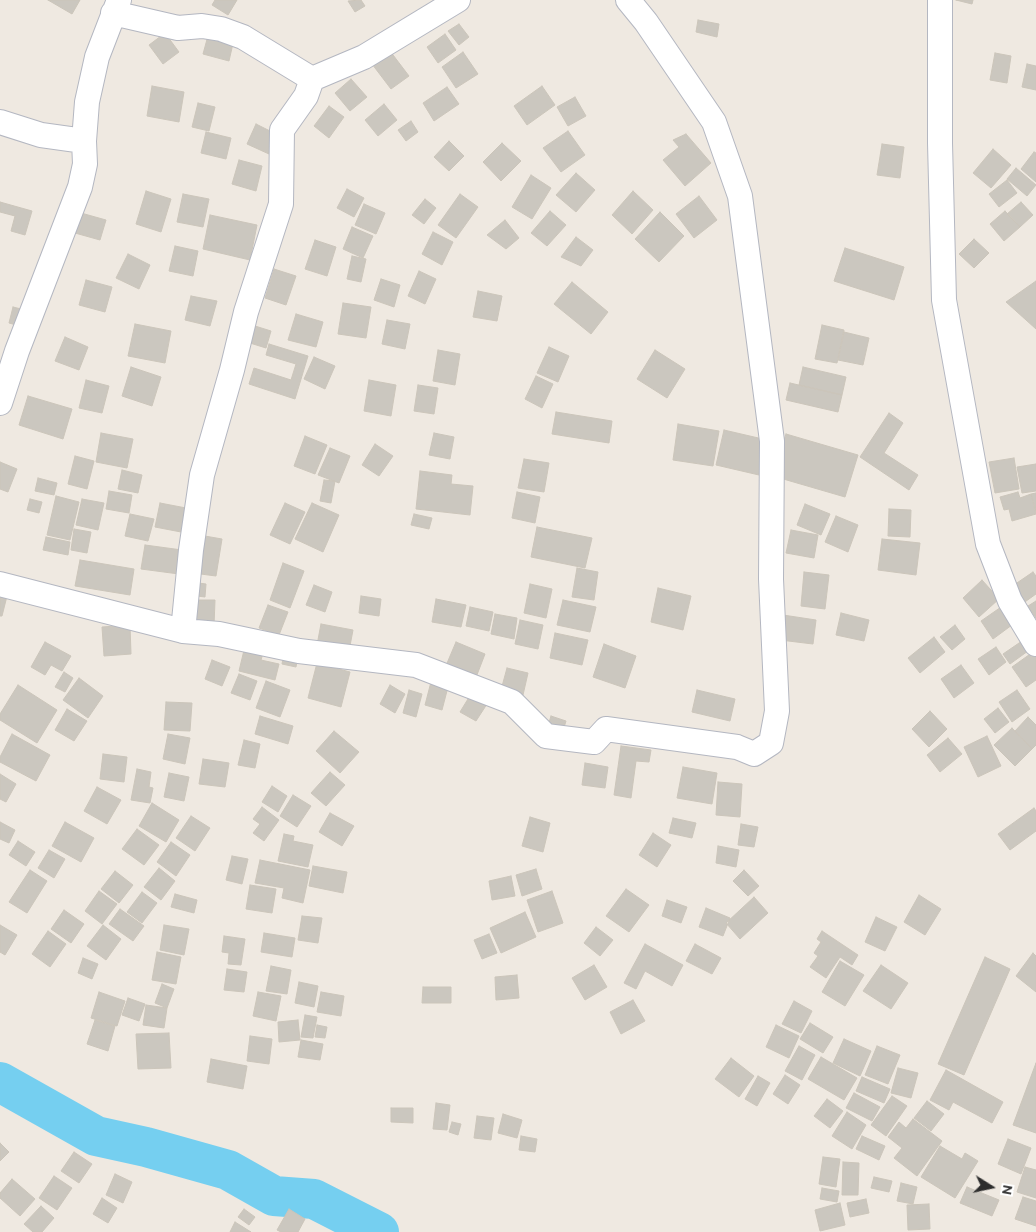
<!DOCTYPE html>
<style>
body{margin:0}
#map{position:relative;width:1036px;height:1232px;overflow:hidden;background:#efe9e1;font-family:Overpass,sans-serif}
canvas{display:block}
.north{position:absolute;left:966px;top:1162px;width:50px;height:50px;-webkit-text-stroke:4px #fff;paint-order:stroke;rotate:100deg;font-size:14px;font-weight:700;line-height:20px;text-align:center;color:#2e2e2e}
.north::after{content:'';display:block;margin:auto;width:18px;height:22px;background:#2e2e2e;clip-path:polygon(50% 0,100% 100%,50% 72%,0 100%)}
</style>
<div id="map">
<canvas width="1036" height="1232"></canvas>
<div class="north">N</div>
</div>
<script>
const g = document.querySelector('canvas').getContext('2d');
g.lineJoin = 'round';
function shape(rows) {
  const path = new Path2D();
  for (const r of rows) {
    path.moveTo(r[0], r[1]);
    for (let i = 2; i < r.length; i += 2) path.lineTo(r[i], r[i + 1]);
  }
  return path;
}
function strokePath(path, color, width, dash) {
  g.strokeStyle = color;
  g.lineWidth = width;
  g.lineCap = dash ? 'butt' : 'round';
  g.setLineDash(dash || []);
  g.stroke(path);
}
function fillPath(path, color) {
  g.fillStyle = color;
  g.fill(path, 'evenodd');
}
const river = shape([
 [0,1082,96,1136,146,1147,228,1170,274,1196,314,1199,379,1232]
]);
const building = shape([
 [48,0,80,0,72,14,48,0],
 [215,0,237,0,228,15,212,5,215,0],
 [361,0,365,6,355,12,348,1,361,0],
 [956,0,973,0,972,4,956,0],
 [698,20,719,24,717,37,696,32,698,20],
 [459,24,469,37,459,45,448,31,459,24],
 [209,32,234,39,229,61,203,54,209,32],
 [165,33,179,52,163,64,149,45,165,33],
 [445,34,456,50,438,63,427,47,445,34],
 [390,51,409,76,391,89,372,64,390,51],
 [463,52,478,74,456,88,442,67,463,52],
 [995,53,1011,56,1007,83,990,80,995,53],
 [1027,64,1036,66,1036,90,1022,87,1027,64],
 [351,79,367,97,350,111,335,93,351,79],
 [152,86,184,92,179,122,147,116,152,86],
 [542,86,555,105,527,125,514,106,542,86],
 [447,87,459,104,434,121,423,103,447,87],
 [575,97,586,116,568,126,557,107,575,97],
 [198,103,215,107,209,131,192,127,198,103],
 [384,104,397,120,378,136,365,120,384,104],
 [329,106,344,117,329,138,314,126,329,106],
 [411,121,418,132,406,141,398,130,411,121],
 [256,124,278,135,269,154,247,144,256,124],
 [568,131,585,155,561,172,543,148,568,131],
 [206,132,231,138,226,159,201,153,206,132],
 [686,134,711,163,685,186,663,160,679,147,673,140,686,134],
 [449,141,464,156,449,171,434,157,449,141],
 [502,143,521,161,501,181,483,162,502,143],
 [882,144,904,147,900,178,877,175,882,144],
 [993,149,1011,165,991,188,973,173,993,149],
 [1034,152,1036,153,1036,182,1021,169,1034,152],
 [239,160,262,166,256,191,232,184,239,160],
 [1016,168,1036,185,1027,196,1007,179,1016,168],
 [576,173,595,190,576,212,556,195,576,173],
 [531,175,551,188,532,219,512,207,531,175],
 [1007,180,1017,193,999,207,989,194,1007,180],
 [347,189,364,198,354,217,337,208,347,189],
 [146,191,171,199,161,232,136,224,146,191],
 [633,191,653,210,632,234,612,215,633,191],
 [183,194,209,199,203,227,177,222,183,194],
 [460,194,478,207,456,238,438,225,460,194],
 [699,196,717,220,694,238,676,214,699,196],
 [425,199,436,208,424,224,412,215,425,199],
 [0,202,32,211,25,235,11,231,15,216,0,212,0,202],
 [1021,202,1033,215,1020,227,1007,214,1021,202],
 [364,204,385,213,376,234,355,225,364,204],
 [550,211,566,225,547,246,531,233,550,211],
 [1005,211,1020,227,1004,241,990,224,1005,211],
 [660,212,684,236,659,262,635,239,660,212],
 [81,213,106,220,100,240,75,233,81,213],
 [210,215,257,225,250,260,203,249,210,215],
 [505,220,519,238,506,249,487,235,505,220],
 [352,227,373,236,363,258,343,249,352,227],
 [433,232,453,242,442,265,422,254,433,232],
 [576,237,593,250,581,266,561,257,576,237],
 [974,239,989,253,974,268,959,254,974,239],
 [315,240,336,247,327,276,305,269,315,240],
 [175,246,198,251,193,276,169,271,175,246],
 [845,248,904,267,894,300,834,281,845,248],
 [128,254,150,265,139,289,116,278,128,254],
 [352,256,366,259,361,282,347,279,352,256],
 [274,269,296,276,286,305,265,298,274,269],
 [419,271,436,279,425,304,408,296,419,271],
 [381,279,400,285,394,307,374,300,381,279],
 [86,280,112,287,105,312,79,305,86,280],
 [1036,281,1036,329,1006,302,1036,281],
 [572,282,608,312,591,334,554,304,572,282],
 [478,291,502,296,497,321,473,317,478,291],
 [191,296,217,301,210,326,185,320,191,296],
 [343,303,371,307,366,338,338,334,343,303],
 [13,307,25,310,20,326,9,323,13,307],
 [296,314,323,322,316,347,288,340,296,314],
 [387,320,410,324,405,349,382,344,387,320],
 [135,324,171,331,165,363,128,356,135,324],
 [822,325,844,330,837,363,815,359,822,325],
 [255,326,271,331,266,348,250,343,255,326],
 [844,332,869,338,863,365,838,360,844,332],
 [65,337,88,347,79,370,55,361,65,337],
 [269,344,308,356,295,399,249,384,254,368,291,380,296,364,266,355,269,344],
 [549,347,569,356,558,382,537,373,549,347],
 [438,350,460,354,455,385,433,381,438,350],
 [655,350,685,369,667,398,637,379,655,350],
 [314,357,335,366,325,389,304,379,314,357],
 [131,367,161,377,152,406,122,396,131,367],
 [803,367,846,377,842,395,799,385,803,367],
 [536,376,553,384,542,408,525,399,536,376],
 [86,380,109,386,102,413,79,408,86,380],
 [369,380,396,385,391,416,364,411,369,380],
 [790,383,842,395,838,412,786,400,790,383],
 [418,385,438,388,434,414,414,411,418,385],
 [28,396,72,409,63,439,19,425,28,396],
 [556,412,612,421,609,443,552,434,556,412],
 [889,413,903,423,884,453,918,475,909,490,860,457,889,413],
 [678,424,719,431,713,466,673,460,678,424],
 [724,430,767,440,759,475,716,465,724,430],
 [101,433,133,439,127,468,96,462,101,433],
 [434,433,454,437,450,459,429,455,434,433],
 [786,434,858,455,845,497,773,476,786,434],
 [305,436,327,445,315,474,294,466,305,436],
 [375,444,393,456,379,476,362,465,375,444],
 [330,448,350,456,339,483,318,475,330,448],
 [75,456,94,461,87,489,68,484,75,456],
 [1014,458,1019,489,995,493,989,462,1014,458],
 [524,459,549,463,544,492,518,488,524,459],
 [0,462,17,469,8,492,0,489,0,462],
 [1036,464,1036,491,1022,493,1017,467,1036,464],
 [122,470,142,475,138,493,118,489,122,470],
 [420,471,452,475,451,484,473,486,470,515,416,509,420,471],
 [38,478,57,483,54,495,35,491,38,478],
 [324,480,335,481,331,503,320,501,324,480],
 [109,491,132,495,129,513,106,509,109,491],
 [517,492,540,497,535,523,512,518,517,492],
 [1018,492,1020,498,1031,494,1036,514,1012,521,1009,509,1004,510,1000,497,1018,492],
 [1036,493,1036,511,1031,494,1036,493],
 [56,496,79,502,70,540,47,535,56,496],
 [30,499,42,502,39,513,27,510,30,499],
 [82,499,104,503,98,530,76,525,82,499],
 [160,503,186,508,181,532,155,527,160,503],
 [285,503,305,512,290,544,270,535,285,503],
 [312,503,339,515,323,552,295,539,312,503],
 [805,504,830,514,821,535,797,525,805,504],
 [889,509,911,510,910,537,888,536,889,509],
 [130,514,154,519,148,541,125,536,130,514],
 [414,514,432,518,429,529,411,525,414,514],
 [836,516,858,525,848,552,825,542,836,516],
 [537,527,592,538,585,568,531,557,537,527],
 [74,529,91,532,87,553,71,550,74,529],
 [791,530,818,535,814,558,786,553,791,530],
 [199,535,222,539,216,576,193,573,199,535],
 [46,537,70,542,68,555,43,550,46,537],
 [882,539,920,543,916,575,878,570,882,539],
 [145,545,182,550,179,574,141,569,145,545],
 [80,560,134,569,130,595,75,586,80,560],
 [283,563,304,571,290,608,270,600,283,563],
 [577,568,598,572,594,600,572,597,577,568],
 [804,572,829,575,825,609,801,606,804,572],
 [1033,572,1036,576,1036,594,1022,604,1011,587,1033,572],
 [982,580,999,599,979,617,963,598,982,580],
 [191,582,206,584,205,597,189,595,191,582],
 [530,584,552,589,546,618,524,613,530,584],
 [314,585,332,592,325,612,306,605,314,585],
 [658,588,691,596,683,630,651,622,658,588],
 [0,590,8,592,2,616,0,616,0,590],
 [361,596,381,599,379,616,359,613,361,596],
 [436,599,466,605,461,627,432,622,436,599],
 [190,600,215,600,214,626,190,625,190,600],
 [563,600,596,607,590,632,557,625,563,600],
 [1036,601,1036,618,1028,606,1036,601],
 [268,605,288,612,279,635,259,628,268,605],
 [1004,605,1016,622,993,639,981,621,1004,605],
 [470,607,493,612,489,631,466,626,470,607],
 [841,613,869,620,864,641,836,635,841,613],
 [495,614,517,618,514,639,491,634,495,614],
 [783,615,816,620,813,644,780,640,783,615],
 [520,620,543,625,538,649,515,644,520,620],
 [321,624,353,630,349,651,317,645,321,624],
 [130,625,131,654,104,656,102,627,130,625],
 [955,625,965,639,952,650,940,637,955,625],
 [555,633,588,640,582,665,550,658,555,633],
 [934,637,945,652,920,673,908,658,934,637],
 [1022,641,1028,651,1010,664,1003,654,1022,641],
 [45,642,71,656,62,671,51,665,45,675,31,667,45,642],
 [456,642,485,654,475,680,445,668,456,642],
 [604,644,636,656,625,688,593,677,604,644],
 [245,646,264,650,261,660,279,664,275,680,239,671,245,646],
 [996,647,1006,662,989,675,978,659,996,647],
 [1033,652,1036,657,1036,680,1026,687,1012,667,1033,652],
 [284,653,298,656,296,667,282,664,284,653],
 [212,660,230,667,222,686,205,679,212,660],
 [317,663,350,672,341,707,308,698,317,663],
 [961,665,974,683,954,698,941,679,961,665],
 [507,668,528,673,523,695,501,690,507,668],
 [64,672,73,678,65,692,55,687,64,672],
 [239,674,257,681,250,700,231,693,239,674],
 [79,678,103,696,88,718,63,700,79,678],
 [266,681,290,690,280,717,256,708,266,681],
 [431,682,448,687,442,710,425,705,431,682],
 [18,685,57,710,37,743,0,720,0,714,18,685],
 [390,685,405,694,395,713,380,704,390,685],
 [409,690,422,694,416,717,403,713,409,690],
 [697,690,735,699,730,721,692,712,697,690],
 [1017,690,1030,709,1012,722,999,702,1017,690],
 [471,694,487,704,476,721,460,712,471,694],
 [166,702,192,703,190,731,164,730,166,702],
 [998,708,1009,722,995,733,984,719,998,708],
 [67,709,87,721,74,741,55,730,67,709],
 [930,711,947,729,929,747,912,729,930,711],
 [260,716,293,726,288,744,255,734,260,716],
 [551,716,566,721,562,734,547,729,551,716],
 [1028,717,1036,725,1036,745,1032,749,1015,731,1028,717],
 [1012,728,1032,749,1015,766,994,745,1012,728],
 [334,731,359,752,340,773,316,751,334,731],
 [12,734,50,755,36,781,0,762,0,757,12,734],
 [168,734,190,738,185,764,163,759,168,734],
 [987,736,1001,766,978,777,964,747,987,736],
 [948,738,962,754,940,772,927,755,948,738],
 [244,740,260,744,255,768,238,765,244,740],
 [621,746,651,750,649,762,636,761,631,798,614,795,621,746],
 [103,754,127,757,124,782,100,779,103,754],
 [203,759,229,763,225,787,199,784,203,759],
 [585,763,608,767,605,788,582,785,585,763],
 [683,767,717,773,712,804,677,798,683,767],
 [137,769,151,772,149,787,153,788,150,803,131,800,137,769],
 [330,772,345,785,326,806,311,793,330,772],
 [169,773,189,777,184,801,164,797,169,773],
 [0,774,16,784,6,802,0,799,0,774],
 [718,782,742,784,740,817,716,815,718,782],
 [272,786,287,796,278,812,262,802,272,786],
 [97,787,121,800,107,824,84,811,97,787],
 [293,795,311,806,297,827,280,816,293,795],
 [152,803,179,820,166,842,139,826,152,803],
 [262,807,279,820,264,841,253,833,260,824,253,819,262,807],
 [1034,808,1036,811,1036,831,1010,850,998,834,1034,808],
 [330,813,354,826,342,846,319,832,330,813],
 [191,816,210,828,195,851,176,838,191,816],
 [530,817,550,823,543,852,522,846,530,817],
 [673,818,696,823,692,838,669,833,673,818],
 [0,822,15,830,9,843,0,839,0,822],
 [65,822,94,838,81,862,52,846,65,822],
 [741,824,758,827,754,847,738,845,741,824],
 [137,829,159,845,144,865,122,849,137,829],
 [653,833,671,845,657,867,639,855,653,833],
 [284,834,294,836,293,841,313,845,308,867,278,861,284,834],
 [18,841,35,852,26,866,9,855,18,841],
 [171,842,190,855,176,876,157,862,171,842],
 [718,846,739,850,736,867,716,863,718,846],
 [49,850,65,859,54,878,38,868,49,850],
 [232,856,248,859,242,884,226,880,232,856],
 [260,860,310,870,303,903,282,898,284,888,255,883,260,860],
 [313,866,347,872,343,893,309,886,313,866],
 [159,868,175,881,161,900,144,887,159,868],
 [536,869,542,889,522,896,516,875,536,869],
 [30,870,47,881,27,913,9,902,30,870],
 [744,870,759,886,748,896,733,881,744,870],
 [115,871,133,885,119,903,101,889,115,871],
 [511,876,515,896,492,900,489,881,511,876],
 [250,885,276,889,272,913,246,909,250,885],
 [626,889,649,905,629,932,606,916,626,889],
 [99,891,117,904,102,924,85,911,99,891],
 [552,891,563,923,538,932,527,900,552,891],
 [142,892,157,903,142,923,127,912,142,892],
 [175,894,197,900,194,913,171,907,175,894],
 [919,895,941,909,925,935,904,922,919,895],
 [754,897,768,913,740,939,726,923,754,897],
 [667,900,687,907,681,923,662,916,667,900],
 [706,908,730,918,723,936,699,927,706,908],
 [120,909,144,926,133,941,109,924,120,909],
 [64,910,84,924,71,943,51,929,64,910],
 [525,912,536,937,501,953,490,928,525,912],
 [302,916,322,918,318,943,298,940,302,916],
 [876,917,897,927,885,951,865,942,876,917],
 [0,925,17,935,5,955,0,952,0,925],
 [103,925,121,939,106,960,87,946,103,925],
 [164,925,189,929,184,955,160,950,164,925],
 [596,927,613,940,600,956,584,943,596,927],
 [48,931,66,944,50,967,32,954,48,931],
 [822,931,858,955,852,965,840,957,826,978,810,967,818,956,814,953,821,942,817,939,822,931],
 [264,933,295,938,292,957,261,952,264,933],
 [489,934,497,953,482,959,474,940,489,934],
 [224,936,245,939,241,965,228,964,229,953,222,952,224,936],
 [645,944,683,965,672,986,645,971,636,989,624,983,645,944],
 [695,944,721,958,712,974,686,961,695,944],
 [157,952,181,957,176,984,152,980,157,952],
 [1033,953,1036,956,1036,992,1016,976,1033,953],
 [985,957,1010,969,964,1075,938,1064,985,957],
 [83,958,98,964,92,979,78,973,83,958],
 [840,961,864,975,845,1006,822,992,840,961],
 [594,965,607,987,585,1000,572,978,594,965],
 [881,965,908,983,891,1009,863,991,881,965],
 [271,966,291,970,287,994,266,991,271,966],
 [227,969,247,972,244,992,224,990,227,969],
 [517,975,519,998,496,1000,495,977,517,975],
 [299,982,318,986,314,1007,295,1003,299,982],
 [162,984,174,989,167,1008,155,1003,162,984],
 [423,987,451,987,451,1003,422,1003,423,987],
 [99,992,125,1001,117,1026,91,1018,99,992],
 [258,992,281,996,276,1021,253,1016,258,992],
 [321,992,344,996,341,1016,317,1012,321,992],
 [128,998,145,1004,139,1021,122,1015,128,998],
 [633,1000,645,1021,621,1034,610,1012,633,1000],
 [794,1001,812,1011,801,1033,782,1024,794,1001],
 [146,1005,167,1008,164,1028,143,1025,146,1005],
 [305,1015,317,1017,313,1038,301,1037,305,1015],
 [95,1020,115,1026,108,1051,87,1044,95,1020],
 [298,1020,300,1040,279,1042,278,1022,298,1020],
 [810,1023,833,1037,823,1053,800,1039,810,1023],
 [317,1025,327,1027,325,1038,315,1037,317,1025],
 [776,1025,799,1036,789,1058,766,1047,776,1025],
 [169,1033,171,1068,138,1069,136,1034,169,1033],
 [250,1036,272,1039,269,1064,247,1061,250,1036],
 [844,1039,871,1051,860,1076,833,1063,844,1039],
 [301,1040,323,1044,320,1060,298,1057,301,1040],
 [799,1046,815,1055,802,1080,785,1071,799,1046],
 [877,1046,900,1055,888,1084,865,1075,877,1046],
 [821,1057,857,1078,844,1100,808,1079,821,1057],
 [731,1058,754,1076,739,1097,715,1079,731,1058],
 [211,1059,247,1066,243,1089,207,1082,211,1059],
 [1036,1063,1036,1133,1013,1125,1036,1063],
 [898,1068,918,1073,911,1098,891,1093,898,1068],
 [946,1070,1003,1102,992,1123,953,1102,949,1110,930,1100,946,1070],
 [785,1075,800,1085,788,1104,773,1094,785,1075],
 [758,1076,770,1083,757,1106,745,1099,758,1076],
 [862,1077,890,1089,884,1103,856,1091,862,1077],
 [854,1093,880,1107,872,1121,846,1108,854,1093],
 [892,1096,907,1106,886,1136,871,1125,892,1096],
 [827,1099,843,1111,830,1128,814,1116,827,1099],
 [927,1101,944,1114,931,1131,914,1118,927,1101],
 [436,1103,450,1105,447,1130,433,1129,436,1103],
 [391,1108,413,1108,413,1123,391,1122,391,1108],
 [847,1112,866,1125,852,1149,832,1136,847,1112],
 [503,1114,522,1120,517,1138,498,1133,503,1114],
 [477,1116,494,1118,491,1140,474,1138,477,1116],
 [913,1119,942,1141,917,1176,894,1158,902,1148,888,1137,899,1122,906,1128,913,1119],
 [452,1122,461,1124,458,1135,449,1132,452,1122],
 [521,1136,537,1139,535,1152,519,1150,521,1136],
 [862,1136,885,1146,879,1160,856,1149,862,1136],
 [1008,1139,1031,1148,1021,1174,998,1164,1008,1139],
 [0,1143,9,1152,0,1161,0,1143],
 [940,1146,962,1159,965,1153,978,1161,955,1198,921,1177,940,1146],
 [74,1152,92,1164,79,1183,61,1171,74,1152],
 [823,1157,840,1159,836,1187,819,1184,823,1157],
 [843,1162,859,1163,858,1195,842,1195,843,1162],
 [1025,1167,1036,1170,1036,1198,1017,1192,1025,1167],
 [115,1174,132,1182,123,1203,106,1195,115,1174],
 [54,1176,72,1188,57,1210,39,1198,54,1176],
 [874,1177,892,1181,889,1192,871,1188,874,1177],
 [12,1179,35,1199,20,1216,0,1198,0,1193,12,1179],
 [901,1183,917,1187,913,1204,897,1201,901,1183],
 [967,1187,999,1200,992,1216,960,1203,967,1187],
 [822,1188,839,1191,837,1202,820,1199,822,1188],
 [1023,1197,1036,1201,1036,1226,1015,1219,1023,1197],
 [102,1198,117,1208,108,1223,93,1214,102,1198],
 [866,1199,869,1213,850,1217,847,1203,866,1199],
 [840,1203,845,1225,820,1231,815,1210,840,1203],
 [929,1204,930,1229,908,1230,907,1205,929,1204],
 [41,1206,54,1218,42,1232,33,1232,24,1224,41,1206],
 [244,1209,255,1217,249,1225,238,1217,244,1209],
 [289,1209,305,1219,298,1232,281,1232,277,1230,289,1209],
 [235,1222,251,1232,230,1232,235,1222]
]);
const street = shape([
 [940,0,940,143,944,300,988,544,1010,601,1036,644],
 [113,13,178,28,202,26,221,29,243,37,312,79],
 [0,122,41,135,84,141],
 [0,403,17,351,80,187,85,164,84,141,87,102,97,57,119,0],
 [0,584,183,631,219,634,299,651,416,665,512,702,546,736,594,742,606,729,737,747,754,754,771,743,777,711,771,579,772,441,740,196,714,122,646,22,628,0],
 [183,631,191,550,202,475,232,370,246,312,281,204,282,130,306,96,312,79,364,57,458,0]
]);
strokePath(river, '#75cff0', 40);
fillPath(building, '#cbc7bf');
strokePath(building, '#cbc5ba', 1);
strokePath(street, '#b4b7c1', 26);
strokePath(street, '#fff', 24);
</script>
